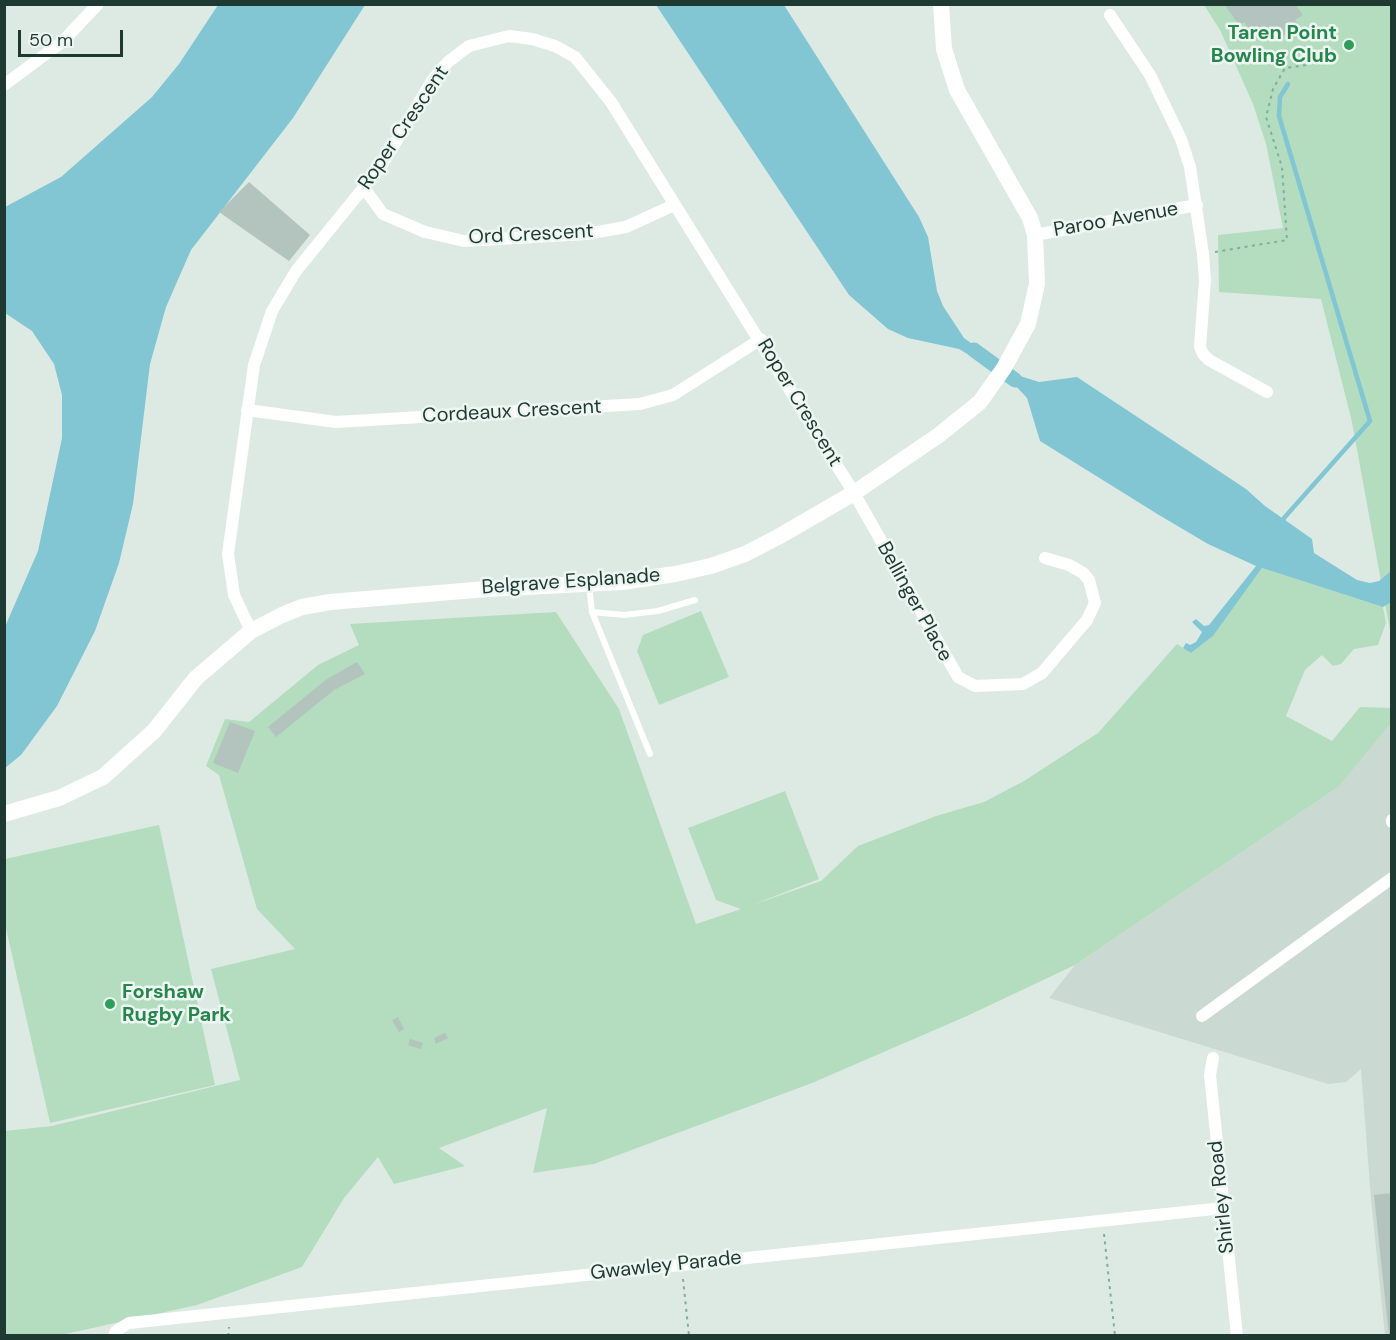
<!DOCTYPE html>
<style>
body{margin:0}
#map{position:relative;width:1396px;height:1340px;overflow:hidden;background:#ddeae4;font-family:"DM Sans",sans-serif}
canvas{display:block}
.frame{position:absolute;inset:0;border:6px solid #1e3932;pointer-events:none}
.scale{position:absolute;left:18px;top:30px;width:105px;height:27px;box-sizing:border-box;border:3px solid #1e3932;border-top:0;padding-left:8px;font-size:18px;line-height:21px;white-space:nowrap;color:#1e3932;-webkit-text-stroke:4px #edf6f2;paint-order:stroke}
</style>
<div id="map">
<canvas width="1396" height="1340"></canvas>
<div class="frame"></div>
<div class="scale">50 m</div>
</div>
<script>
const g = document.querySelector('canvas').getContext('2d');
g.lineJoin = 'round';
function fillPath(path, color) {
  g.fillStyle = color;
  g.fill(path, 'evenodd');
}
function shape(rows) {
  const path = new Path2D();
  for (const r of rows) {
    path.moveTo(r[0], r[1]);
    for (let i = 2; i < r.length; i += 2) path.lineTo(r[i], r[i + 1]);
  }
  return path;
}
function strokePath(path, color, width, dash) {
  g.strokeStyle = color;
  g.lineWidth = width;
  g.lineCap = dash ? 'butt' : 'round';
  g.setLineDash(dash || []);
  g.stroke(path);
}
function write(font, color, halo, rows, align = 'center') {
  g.font = font + ' "DM Sans",sans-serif';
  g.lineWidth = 5;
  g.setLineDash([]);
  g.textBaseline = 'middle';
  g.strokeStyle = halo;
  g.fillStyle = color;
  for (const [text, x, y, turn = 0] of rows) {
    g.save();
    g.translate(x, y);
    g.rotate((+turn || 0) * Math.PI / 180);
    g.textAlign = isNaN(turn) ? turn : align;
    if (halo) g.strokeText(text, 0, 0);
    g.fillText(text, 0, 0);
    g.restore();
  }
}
const built = shape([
 [1391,723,1391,1335,1385,1335,1371,1199,1361,1069,1346,1082,1328,1084,1049,998,1075,965,1335,789]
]);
const green = shape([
 [1204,5,1391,5,1391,636,1352,422,1321,299,1219,292,1218,235,1283,228,1266,144,1253,104,1220,30],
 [1262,568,1383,607,1386,623,1378,645,1354,649,1341,664,1333,666,1322,655,1305,670,1286,716,1332,741,1360,707,1391,708,1391,723,1338,787,1075,965,967,1016,812,1083,594,1164,533,1173,547,1108,439,1148,465,1166,394,1184,378,1157,344,1198,302,1267,197,1305,61,1335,5,1336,5,1131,52,1126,240,1080,211,969,295,949,257,909,219,775,206,766,225,719,249,722,318,665,359,645,350,624,556,612,619,709,696,924,741,909,716,900,688,828,785,791,819,879,752,905,821,881,858,846,936,816,984,802,1024,781,1098,733,1177,644,1191,653,1213,636],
 [701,611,729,677,659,705,637,651,643,635],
 [159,825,215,1085,50,1123,5,924,5,859]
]);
const water = shape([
 [218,5,365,5,293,118,191,250,166,307,150,364,133,504,119,563,95,631,57,706,21,755,5,768,4,629,38,551,62,438,62,395,54,364,32,331,5,313,5,207,61,177,152,97,179,64],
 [656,5,784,5,919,217,928,237,937,291,943,306,964,338,992,358,987,366,959,349,908,338,888,329,849,295],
 [1017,375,1039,382,1077,377,1246,489,1265,506,1312,539,1314,553,1357,580,1370,583,1379,581,1391,571,1391,602,1383,607,1262,568,1213,636,1191,653,1183,648,1186,643,1190,645,1196,642,1202,632,1192,622,1196,619,1204,626,1209,625,1256,566,1208,544,1159,515,1040,441,1027,398,1013,383]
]);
const stream = shape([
 [1282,524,1284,518,1370,421,1279,116,1280,97,1288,84]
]);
const canal = shape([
 [974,350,1015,380]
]);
const building = shape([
 [1224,4,1295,4,1303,15,1295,20,1299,25,1279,39,1272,34,1252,32,1244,22,1239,25],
 [249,182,310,235,289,261,219,212],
 [357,662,365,674,334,690,276,737,268,727,327,679],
 [230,722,255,731,238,773,213,763],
 [398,1017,404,1029,399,1032,392,1020],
 [445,1033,448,1038,436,1044,434,1038],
 [410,1039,423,1043,421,1049,408,1045],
 [1392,1193,1392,1336,1389,1336,1374,1195]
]);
const path = shape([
 [1215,252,1287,240,1282,167,1266,117,1273,89,1285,68,1307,65],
 [1104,1234,1115,1336],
 [683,1279,689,1336],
 [228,1336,229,1327]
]);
const lane = shape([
 [589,584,592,612,650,754],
 [592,612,624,615,658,611,695,600]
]);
const street = shape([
 [1110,15,1150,75,1181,139,1190,167,1203,254,1205,280,1200,347,1203,354,1209,360,1267,392],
 [4,85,62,42,98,4],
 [364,188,383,214,425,232,464,241,586,234,626,227,674,205],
 [1035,235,1197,205],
 [247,410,336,422,640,404,673,395,761,339],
 [251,631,234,595,228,554,254,365,272,311,296,271,382,165,433,79,448,62,469,46,509,36,532,39,555,46,575,57,611,102,854,493,958,677,975,686,1023,684,1042,673,1087,620,1095,603,1089,580,1083,573,1069,565,1045,558],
 [1392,820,1392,822],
 [1202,1016,1392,878],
 [1213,1058,1210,1075,1237,1336],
 [114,1336,116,1331,129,1323,1223,1208]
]);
const secondary = shape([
 [4,814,59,798,103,777,154,731,196,678,251,631,282,615,302,607,330,602,487,589,622,582,675,574,711,566,745,554,778,537,854,493,939,435,980,402,1004,368,1028,324,1037,284,1035,235,1030,218,957,90,944,49,941,4]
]);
const markers = [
 [1349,45,6,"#2e9e5b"],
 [110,1004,6,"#2e9e5b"]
];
const leisureNames = [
 ["Taren Point",1337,34],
 ["Bowling Club",1337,57],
 ["Forshaw",122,993,"left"],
 ["Rugby Park",122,1016,"left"]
];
const streetNames = [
 ["Roper Crescent",404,128,-56],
 ["Paroo Avenue",1116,220,-10],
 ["Ord Crescent",531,235,-3],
 ["Roper Crescent",799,403,59],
 ["Cordeaux Crescent",512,412,-3],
 ["Belgrave Esplanade",571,582,-4],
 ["Bellinger Place",914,602,61],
 ["Shirley Road",1222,1197,-96],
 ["Gwawley Parade",666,1266,-6]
];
fillPath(built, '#cbd9d3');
fillPath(green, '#b4dcbf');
fillPath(water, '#81c6d2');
strokePath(stream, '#81c6d2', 4.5);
strokePath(canal, '#81c6d2', 15);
fillPath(building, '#b2c4bd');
strokePath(path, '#7caf9e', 2, [3, 4.5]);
strokePath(lane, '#fff', 6);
strokePath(street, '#fff', 12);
strokePath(secondary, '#fff', 16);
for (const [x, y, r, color] of markers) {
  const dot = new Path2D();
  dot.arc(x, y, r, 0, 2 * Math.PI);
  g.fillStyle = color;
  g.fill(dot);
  strokePath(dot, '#edf6f2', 2);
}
write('bold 20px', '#27864d', '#edf6f2', leisureNames, 'right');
write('20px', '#1e3932', '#edf6f2', streetNames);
</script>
